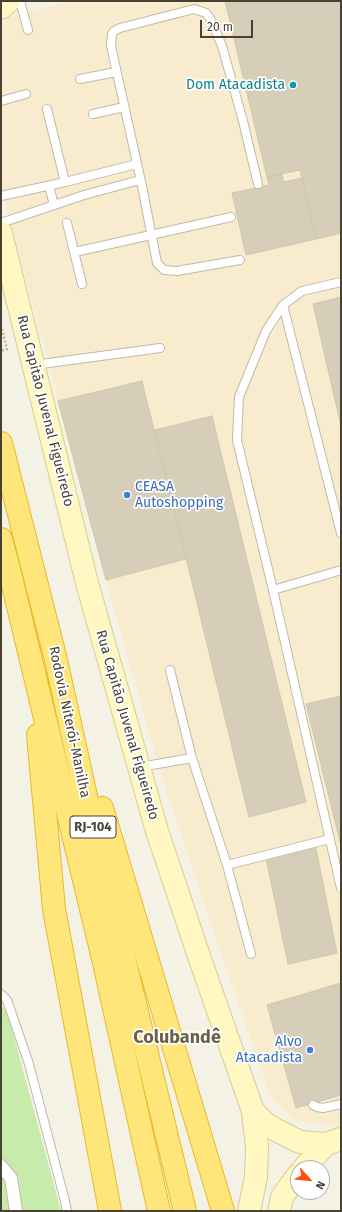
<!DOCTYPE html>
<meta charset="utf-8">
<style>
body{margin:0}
#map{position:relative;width:342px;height:1212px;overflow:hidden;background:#f4f1e5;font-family:"Fira Sans",sans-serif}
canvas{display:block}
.frame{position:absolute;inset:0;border:2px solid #474134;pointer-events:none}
.north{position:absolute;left:290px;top:1160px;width:40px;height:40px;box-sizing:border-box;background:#fff;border:1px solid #b5b3ae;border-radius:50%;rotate:117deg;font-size:11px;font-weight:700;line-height:16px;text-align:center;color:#474134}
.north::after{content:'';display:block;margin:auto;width:14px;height:18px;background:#ff5010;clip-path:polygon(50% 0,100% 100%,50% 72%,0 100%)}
.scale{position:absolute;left:200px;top:20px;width:53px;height:18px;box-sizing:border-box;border:2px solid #474134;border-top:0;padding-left:5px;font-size:12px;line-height:14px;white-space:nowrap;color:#474134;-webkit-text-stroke:3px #fff;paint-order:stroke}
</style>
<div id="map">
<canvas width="342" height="1212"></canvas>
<div class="frame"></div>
<div class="north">N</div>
<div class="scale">20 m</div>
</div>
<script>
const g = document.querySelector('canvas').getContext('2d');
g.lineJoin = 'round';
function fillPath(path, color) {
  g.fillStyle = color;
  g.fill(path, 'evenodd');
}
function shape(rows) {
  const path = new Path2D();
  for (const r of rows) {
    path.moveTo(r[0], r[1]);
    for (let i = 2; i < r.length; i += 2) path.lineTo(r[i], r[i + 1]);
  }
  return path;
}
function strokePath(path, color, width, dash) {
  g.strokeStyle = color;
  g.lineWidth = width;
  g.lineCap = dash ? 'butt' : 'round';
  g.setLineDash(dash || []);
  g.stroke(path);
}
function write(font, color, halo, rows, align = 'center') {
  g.font = font + ' "Fira Sans",sans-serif';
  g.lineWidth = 3.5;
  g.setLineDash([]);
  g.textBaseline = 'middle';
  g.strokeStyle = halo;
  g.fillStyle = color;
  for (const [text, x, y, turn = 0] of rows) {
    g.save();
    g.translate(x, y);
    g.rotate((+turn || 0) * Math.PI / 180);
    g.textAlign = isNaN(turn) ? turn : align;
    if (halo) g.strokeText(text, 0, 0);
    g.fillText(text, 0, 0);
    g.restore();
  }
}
const commercial = shape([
 [73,1,341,1,341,1126,337,1127,294,1121,270,1096,199,888,158,764,106,580,186,559,142,381,58,401,49,363,3,194,1,162,1,26,8,17]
]);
const green = shape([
 [1,1004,8,1015,61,1211,1,1211]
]);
const building = shape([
 [225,1,341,1,341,233,316,239,300,170,267,177,225,1],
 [282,174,284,182,302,178,316,239,246,255,232,193,269,185,267,177,282,174],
 [341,297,341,426,313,304,341,297],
 [142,381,186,559,106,580,58,401,142,381],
 [212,416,306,802,249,817,155,430,212,416],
 [341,696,341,846,306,704,341,696],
 [316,848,337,953,288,964,266,858,316,848],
 [341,983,341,1095,296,1108,267,1005,341,983]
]);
const path = shape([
 [1,325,7,349,1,351]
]);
const service = shape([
 [20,1,28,30],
 [80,79,116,72],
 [1,101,26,94],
 [47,109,65,182],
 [93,114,124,107],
 [49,186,54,205],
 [1,196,65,182,137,164],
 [1,223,84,195,140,180],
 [67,223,82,284],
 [75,252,231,217],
 [240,260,177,271,164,270,157,263,142,186,111,46,112,34,114,31,120,28,194,9,206,13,210,18,222,46,243,121,258,184],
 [341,282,302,291,283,305,341,533],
 [283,305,266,331,239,397,237,440,273,590,341,888],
 [34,365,160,348],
 [273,590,341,570],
 [170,670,192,758,227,865,330,839],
 [140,767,192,758],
 [227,865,251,954],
 [1,994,7,1000,29,1064,65,1201,67,1211],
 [313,1105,317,1107,323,1108,341,1104]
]);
const pedestrian = shape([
 [1,1166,11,1178,16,1211]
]);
const secondary = shape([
 [1,8,9,1],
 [1,233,87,583,157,831,201,962,253,1111,257,1148,256,1177,249,1211],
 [253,1111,266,1124,276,1130,300,1142,326,1144],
 [304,1168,326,1144,341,1139],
 [279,1211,282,1197,298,1175]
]);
const trunk = shape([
 [1,443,56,660,97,846,185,1211],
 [1,539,9,569,104,963,159,1211],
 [38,735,54,909,110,1211],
 [102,808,223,1211]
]);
const markers = [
 [293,85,4,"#0f9aa8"],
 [127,495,4,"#3f7fe0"],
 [310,1050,4,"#3f7fe0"]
];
const shields = [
 [93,827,46]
];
const shieldNames = [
 ["RJ-104",93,827]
];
const cultureNames = [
 ["Dom Atacadista",285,85]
];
const streetNames = [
 ["Rua Capitão Juvenal Figueiredo",45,411,76],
 ["Rodovia Niterói-Manilha",69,722,78],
 ["Rua Capitão Juvenal Figueiredo",127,725,74]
];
const shopNames = [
 ["CEASA",135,487],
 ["Autoshopping",135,503],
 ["Alvo",302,1042,"right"],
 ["Atacadista",302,1058,"right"]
];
const districtNames = [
 ["Colubandê",177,1038]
];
fillPath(commercial, '#f8ebce');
fillPath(green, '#c6ebaa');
fillPath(building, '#d6ceb9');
strokePath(building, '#d1c7ac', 1);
strokePath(service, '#c0baa7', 10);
strokePath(pedestrian, '#c0baa7', 14);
strokePath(secondary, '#d7cd91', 24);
strokePath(trunk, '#e9b92a', 24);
strokePath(path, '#c3b897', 2.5, [2, 2]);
strokePath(service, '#fff', 8);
strokePath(pedestrian, '#fff', 12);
strokePath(secondary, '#fff8c3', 22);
strokePath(trunk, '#ffe67b', 22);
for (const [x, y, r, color] of markers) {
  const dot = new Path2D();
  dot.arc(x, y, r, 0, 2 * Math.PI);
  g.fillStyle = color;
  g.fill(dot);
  strokePath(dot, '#fff', 1.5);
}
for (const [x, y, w] of shields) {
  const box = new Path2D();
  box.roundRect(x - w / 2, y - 11, w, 22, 3);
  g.fillStyle = '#fff';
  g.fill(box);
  strokePath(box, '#474134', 1);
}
write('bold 13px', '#474134', null, shieldNames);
write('14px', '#0d838f', '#fff', cultureNames, 'right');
write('14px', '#474134', '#fff', streetNames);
write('14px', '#366cbe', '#fff', shopNames, 'left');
write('bold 18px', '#6a614a', '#fff', districtNames);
</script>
